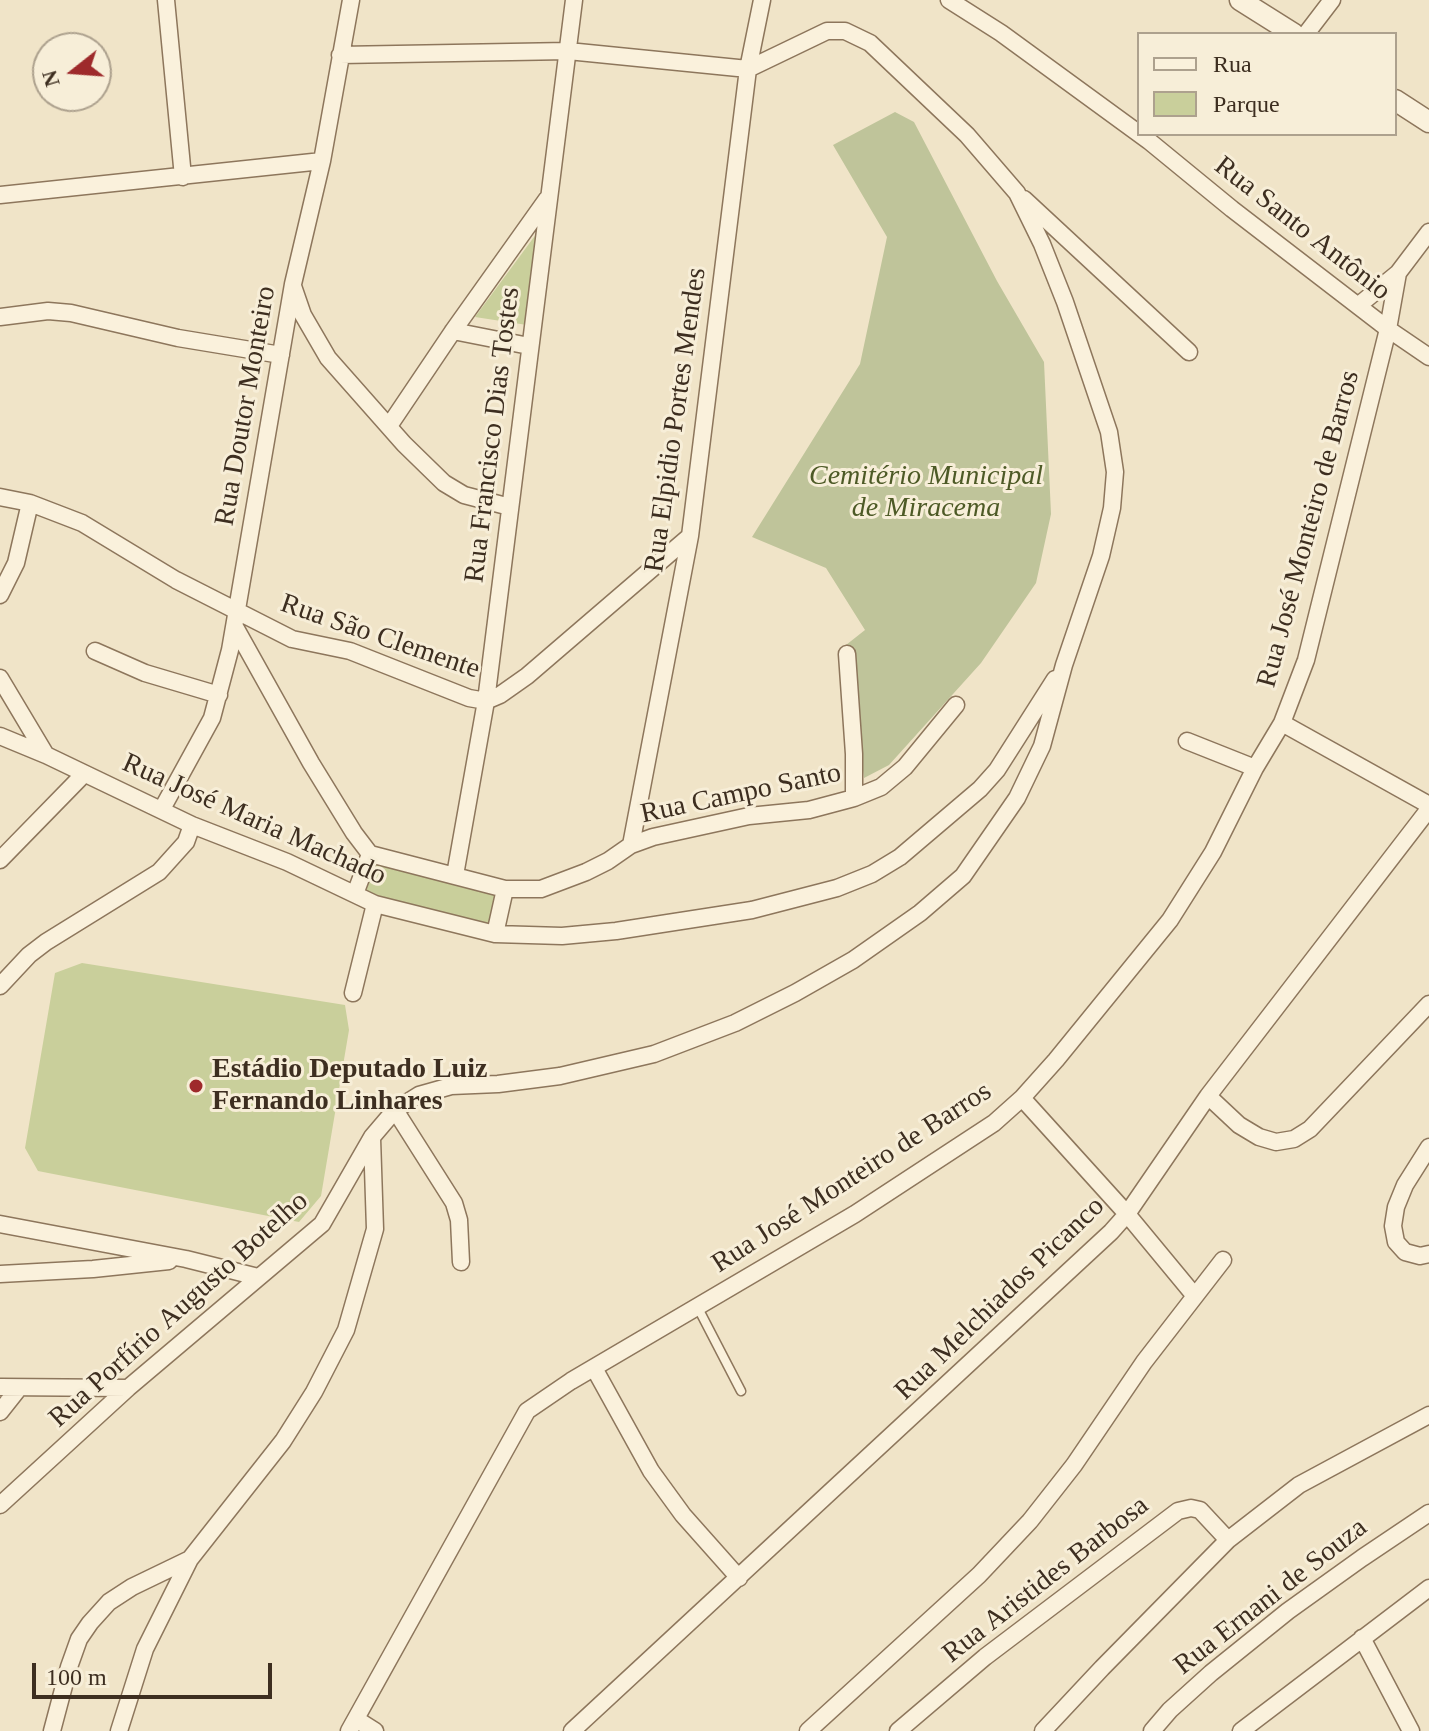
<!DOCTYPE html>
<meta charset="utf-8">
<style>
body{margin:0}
#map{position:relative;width:1429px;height:1731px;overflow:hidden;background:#f0e4c8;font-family:"Times New Roman",serif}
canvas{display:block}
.legend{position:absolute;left:1137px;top:32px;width:260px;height:104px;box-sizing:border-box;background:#f7eed8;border:2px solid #ada18e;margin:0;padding:10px 14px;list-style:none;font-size:24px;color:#3d2e20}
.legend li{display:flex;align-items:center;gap:16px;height:40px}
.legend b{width:40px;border:2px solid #ada18e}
.north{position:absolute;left:32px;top:32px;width:80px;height:80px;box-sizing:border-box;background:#f7eed8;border:2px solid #ada18e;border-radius:50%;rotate:253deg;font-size:22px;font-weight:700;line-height:32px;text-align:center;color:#3d2e20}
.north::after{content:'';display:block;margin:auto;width:28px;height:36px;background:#9e2a2b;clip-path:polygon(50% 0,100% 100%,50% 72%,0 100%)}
.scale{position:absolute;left:32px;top:1663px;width:240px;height:36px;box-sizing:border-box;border:4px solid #3d2e20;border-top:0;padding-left:10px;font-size:24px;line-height:28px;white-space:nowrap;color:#3d2e20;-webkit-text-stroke:6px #f7eed8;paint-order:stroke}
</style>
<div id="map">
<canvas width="1429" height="1731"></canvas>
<ul class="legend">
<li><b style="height:10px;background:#faf1dc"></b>Rua</li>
<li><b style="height:22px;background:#c9cf9b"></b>Parque</li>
</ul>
<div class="north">N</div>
<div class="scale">100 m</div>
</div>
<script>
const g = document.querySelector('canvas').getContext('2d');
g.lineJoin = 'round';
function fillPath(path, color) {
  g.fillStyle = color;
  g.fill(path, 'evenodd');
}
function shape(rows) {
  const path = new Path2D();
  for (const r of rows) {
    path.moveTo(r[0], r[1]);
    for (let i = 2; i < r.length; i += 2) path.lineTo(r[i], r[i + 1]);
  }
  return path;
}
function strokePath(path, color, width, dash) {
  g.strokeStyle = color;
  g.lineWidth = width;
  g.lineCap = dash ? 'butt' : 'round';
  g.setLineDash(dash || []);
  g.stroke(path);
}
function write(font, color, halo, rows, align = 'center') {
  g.font = font + ' "Times New Roman",serif';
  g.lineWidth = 6;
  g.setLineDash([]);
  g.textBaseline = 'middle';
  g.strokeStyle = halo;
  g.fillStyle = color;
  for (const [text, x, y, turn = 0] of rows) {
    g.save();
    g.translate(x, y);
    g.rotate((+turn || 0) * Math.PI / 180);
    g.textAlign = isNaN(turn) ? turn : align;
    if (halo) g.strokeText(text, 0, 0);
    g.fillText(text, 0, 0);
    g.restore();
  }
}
const green = shape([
 [537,233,527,325,475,317],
 [378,853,501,890,494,928,363,891],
 [82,963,345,1005,349,1030,321,1196,299,1222,38,1171,25,1148,55,973]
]);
const cemetery = shape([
 [895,112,914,122,997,281,1044,362,1051,514,1036,583,981,663,889,765,864,778,846,645,865,630,826,568,752,537,860,364,887,237,833,145]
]);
const service = shape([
 [698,1308,741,1391]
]);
const minor = shape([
 [166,0,183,177],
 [949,0,1001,33,1149,141,1232,209,1388,329,1429,357],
 [1306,34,1332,0],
 [0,195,322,161],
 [1024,199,1189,352],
 [293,286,303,315,328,358,404,444,444,483,464,495,510,507],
 [1359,305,1398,273,1429,232],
 [0,317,48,311,71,313,178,338,281,355],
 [453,331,529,346],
 [389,426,453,331,547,199],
 [0,497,30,503,82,523,176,580,292,639,350,651,469,698,486,701,500,695,527,676,690,536],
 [0,595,16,563,30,503],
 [235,627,311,763,354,833,370,854,355,894],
 [95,651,145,673,219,695],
 [847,654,854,754,854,798],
 [0,678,46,755],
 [1282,723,1429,805],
 [0,736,46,755,192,825,287,862,375,904,495,934,562,936,616,931,752,910,837,888,872,874,900,857,980,789,997,770,1055,679],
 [1187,741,1255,768],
 [162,809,212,718,230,650,293,284,322,161,351,0],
 [631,845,690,536,748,69,762,0],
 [370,854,505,889,541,889,586,872,608,861,631,845,653,837,749,816,809,810,854,798,881,787,905,767,956,705],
 [0,860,84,774],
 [455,875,486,701,574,0],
 [495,934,505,889],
 [0,986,29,955,46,942,159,872,186,842,192,825],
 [353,993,375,904],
 [1208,1096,1239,1125,1259,1137,1276,1142,1294,1139,1310,1129,1429,1004],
 [1022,1098,1127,1214,1194,1295],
 [395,1110,454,1203,459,1220,461,1262],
 [1429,1147,1405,1185,1396,1207,1393,1226,1396,1242,1405,1252,1420,1256,1429,1254],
 [0,1224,186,1259,258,1277],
 [0,1274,93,1269,169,1261],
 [594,1368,651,1471,683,1515,739,1578],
 [0,1387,128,1388],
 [0,1412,19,1388],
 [0,1505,128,1388,322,1224,372,1137,395,1110,419,1095,451,1086,498,1084,560,1076,654,1054,735,1023,795,993,853,960,920,913,963,876,1017,798,1042,746,1064,665,1101,556,1112,508,1115,472,1109,432,1065,302,1042,244,1017,193,967,135,870,43,845,31,827,31,748,69,568,51,340,55],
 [1362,1638,1411,1731],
 [356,1719,375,1731],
 [52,1731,69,1667,79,1639,90,1623,109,1602,132,1587,190,1559],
 [119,1731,145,1649,190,1559,283,1441,314,1392,346,1330,375,1229,372,1138],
 [349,1731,527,1411,571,1381,855,1214,994,1123,1022,1098,1056,1060,1170,920,1213,852,1255,768,1282,723,1306,660,1388,329,1398,273],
 [572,1731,1111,1232,1127,1214,1208,1096,1429,809],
 [808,1731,979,1575,1030,1521,1074,1465,1144,1362,1223,1260],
 [898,1731,985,1657,1178,1511,1191,1508,1200,1510,1228,1540],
 [1043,1731,1102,1668,1228,1540,1299,1485,1429,1415],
 [1152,1731,1170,1710,1211,1673,1288,1611,1362,1558,1429,1513],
 [1241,1731,1429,1588]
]);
const tertiary = shape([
 [1240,0,1294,34],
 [1395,100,1429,122]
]);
const markers = [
 [196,1086,8,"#9e2a2b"]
];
const streetNames = [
 ["Rua Santo Antônio",1302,229,38],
 ["Rua Doutor Monteiro",246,406,-80],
 ["Rua Elpidio Portes Mendes",676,420,-82],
 ["Rua Francisco Dias Tostes",493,435,-83],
 ["Rua José Monteiro de Barros",1309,529,-75],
 ["Rua São Clemente",380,637,19],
 ["Rua Campo Santo",741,794,-12],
 ["Rua José Maria Machado",254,820,24],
 ["Rua José Monteiro de Barros",852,1178,-33],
 ["Rua Melchiados Picanco",1000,1299,-44],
 ["Rua Porfírio Augusto Botelho",179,1310,-42],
 ["Rua Aristides Barbosa",1046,1580,-38],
 ["Rua Ernani de Souza",1271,1597,-38]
];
const parkNames = [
 ["Cemitério Municipal",926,477],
 ["de Miracema",926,509]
];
const poiNames = [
 ["Estádio Deputado Luiz",212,1070],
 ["Fernando Linhares",212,1102]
];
fillPath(green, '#c9cf9b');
fillPath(cemetery, '#bfc49a');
strokePath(service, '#8d765c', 11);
strokePath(minor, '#8d765c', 19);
strokePath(tertiary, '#8d765c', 23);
strokePath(service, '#faf1dc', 8);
strokePath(minor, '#faf1dc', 16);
strokePath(tertiary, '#faf1dc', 20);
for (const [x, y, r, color] of markers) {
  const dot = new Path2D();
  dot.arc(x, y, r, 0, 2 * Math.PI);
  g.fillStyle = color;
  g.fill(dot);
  strokePath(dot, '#f7eed8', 3);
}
write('28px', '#3d2e20', '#f7eed8', streetNames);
write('italic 28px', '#4d5a26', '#f7eed8', parkNames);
write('bold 28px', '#3d2e20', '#f7eed8', poiNames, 'left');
</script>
